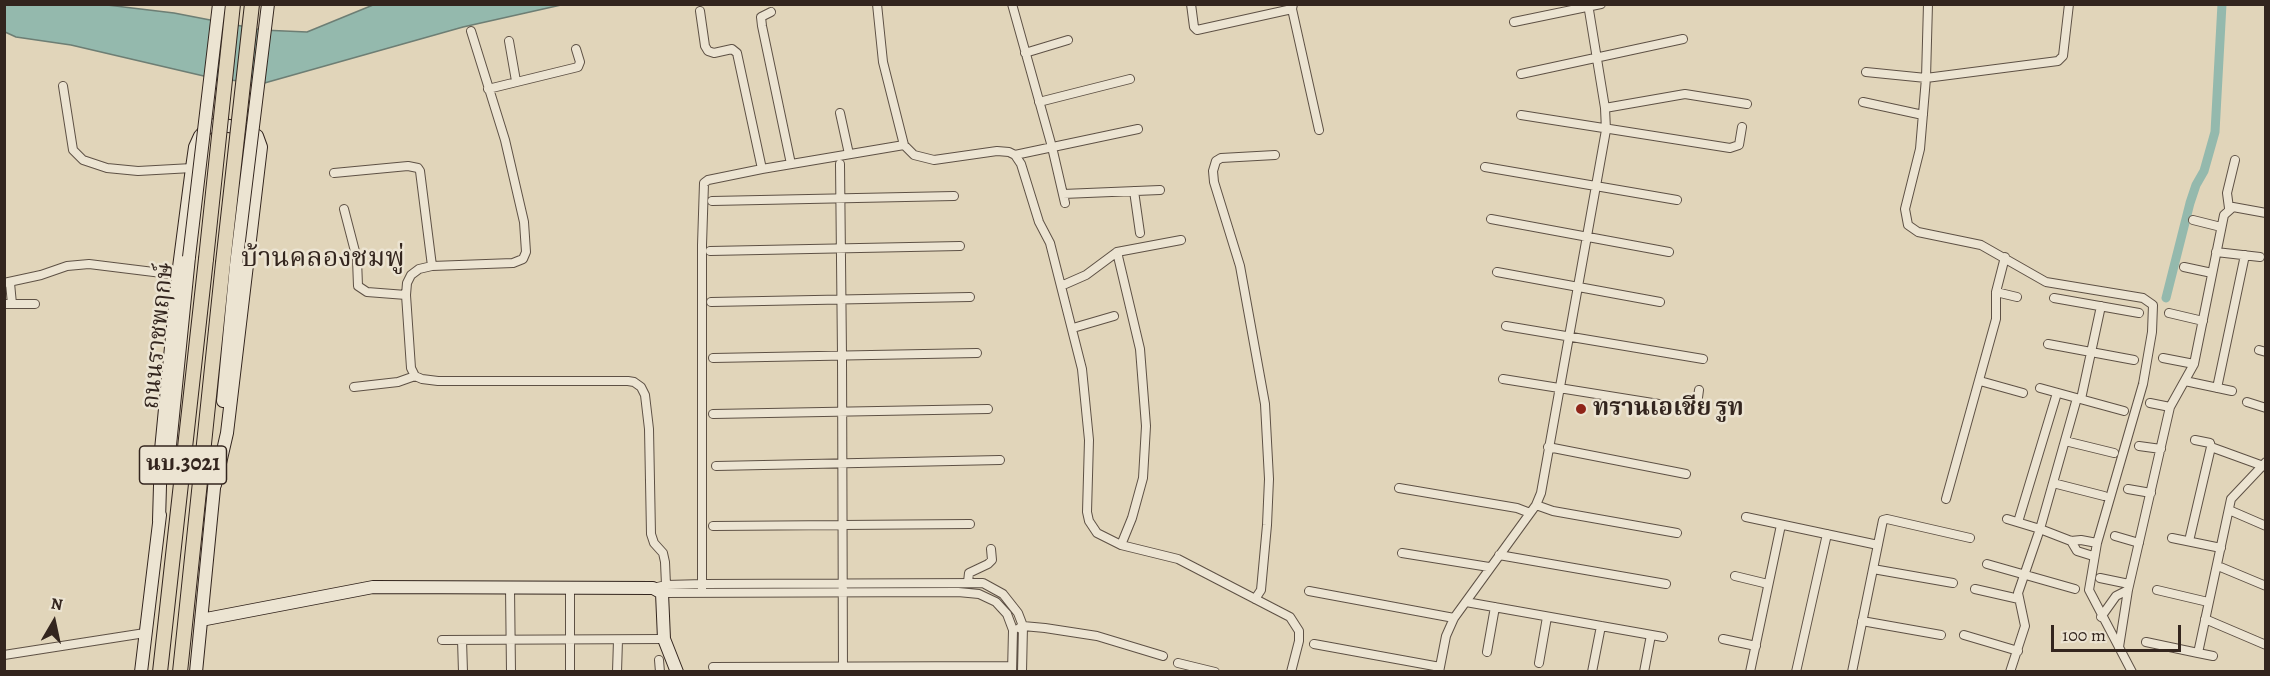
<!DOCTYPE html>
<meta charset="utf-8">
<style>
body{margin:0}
#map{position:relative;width:2270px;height:676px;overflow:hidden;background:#e1d5ba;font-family:Alegreya,serif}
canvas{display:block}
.frame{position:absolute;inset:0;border:6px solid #33251e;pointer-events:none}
.north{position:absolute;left:24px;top:592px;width:60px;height:60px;-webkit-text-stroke:4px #ece4d2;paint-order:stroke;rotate:9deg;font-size:16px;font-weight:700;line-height:24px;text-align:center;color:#33251e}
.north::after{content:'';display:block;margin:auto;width:21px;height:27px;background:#33251e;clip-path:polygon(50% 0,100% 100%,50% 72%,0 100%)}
.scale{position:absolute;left:2051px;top:625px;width:130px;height:27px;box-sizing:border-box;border:3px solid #33251e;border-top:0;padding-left:8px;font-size:18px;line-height:21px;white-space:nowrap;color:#33251e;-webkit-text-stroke:4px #ece4d2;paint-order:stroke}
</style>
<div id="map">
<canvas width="2270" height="676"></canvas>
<div class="frame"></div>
<div class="north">N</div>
<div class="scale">100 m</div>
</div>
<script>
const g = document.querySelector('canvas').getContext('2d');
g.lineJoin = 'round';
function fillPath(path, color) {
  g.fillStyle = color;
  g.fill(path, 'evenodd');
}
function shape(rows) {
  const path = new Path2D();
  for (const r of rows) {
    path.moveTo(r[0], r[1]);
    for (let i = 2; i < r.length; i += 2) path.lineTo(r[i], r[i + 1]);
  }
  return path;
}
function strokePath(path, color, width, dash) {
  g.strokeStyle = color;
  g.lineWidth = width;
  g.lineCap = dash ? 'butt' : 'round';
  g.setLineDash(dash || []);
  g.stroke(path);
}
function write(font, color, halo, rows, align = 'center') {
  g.font = font + ' Alegreya,"Noto Serif Thai",serif';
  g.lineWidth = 5;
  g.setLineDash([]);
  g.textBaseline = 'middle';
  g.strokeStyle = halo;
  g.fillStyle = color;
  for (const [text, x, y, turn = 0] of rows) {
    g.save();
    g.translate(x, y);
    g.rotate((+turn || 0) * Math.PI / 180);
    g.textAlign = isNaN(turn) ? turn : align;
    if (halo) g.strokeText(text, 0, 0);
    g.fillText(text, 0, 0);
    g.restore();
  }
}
const water = shape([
 [4,5,107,5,174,13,262,30,307,32,373,5,561,5,463,27,261,84,208,77,71,45,16,37,5,32,4,5]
]);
const canal = shape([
 [2166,298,2190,203,2196,185,2204,171,2215,132,2222,4]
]);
const street = shape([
 [877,4,883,62,904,145,914,155,934,160,997,151,1009,152,1015,155,1021,164,1039,222,1050,243,1082,369,1089,440,1087,512,1089,521,1097,533,1121,545,1178,559,1290,617,1299,631,1299,641,1291,672],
 [1012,4,1052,147,1065,203],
 [1191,4,1194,27,1197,30,1292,9],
 [1293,4,1292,9,1319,130],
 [1928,4,1926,78,1920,149,1905,209,1908,225,1918,232,1981,245,2046,282,2143,298,2153,305,2152,332,2143,384,2097,543,2089,590,2132,672],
 [700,11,705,46,708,51,714,53,732,49,737,53,762,169],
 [771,12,761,17,762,26,791,164],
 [1514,22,1601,4],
 [471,31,505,140,524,222,526,252,523,259,513,263,432,266,419,269,411,275,407,283,406,295,411,368,415,376,422,379,438,381,628,381,634,382,641,387,645,395,649,429,651,534,654,543,663,553,665,562,666,585,653,588],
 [509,41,516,81],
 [1025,53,1068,40],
 [1866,72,1926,78,2058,61,2063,56,2069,4],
 [1521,74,1683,39],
 [63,86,73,150,83,160,107,168,138,171,192,168],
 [488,89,578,67,580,62,576,49],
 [1039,102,1130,79],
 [1863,102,1923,115],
 [1605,108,1685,94,1747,104],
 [840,113,849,154],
 [1521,115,1730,148,1739,145,1742,127],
 [1015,155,1138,129],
 [840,164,842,355,843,672],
 [1485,167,1677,200],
 [334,173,408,166,418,168,420,171,432,266],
 [1134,191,1140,233],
 [1063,194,1160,190],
 [712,201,954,196],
 [2229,208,2227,193,2235,160],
 [344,209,357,259,358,286,367,292,406,295],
 [1491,219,1669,252],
 [2193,220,2221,227],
 [710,251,960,246],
 [1117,252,1140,349,1146,426,1143,478,1132,518,1121,545],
 [2216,252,2260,257],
 [2184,267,2212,273],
 [1497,272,1660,302],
 [4,283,41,275,67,266,89,264,178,275],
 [10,283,12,304],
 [1061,286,1086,275,1117,252,1181,240],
 [1996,292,2017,297],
 [2054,298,2139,313],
 [711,302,970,297],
 [4,304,35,304],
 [2169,313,2203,321],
 [1506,326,1703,359],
 [1073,328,1114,316],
 [2048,344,2134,360],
 [2259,350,2266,352],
 [713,358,977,353],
 [2194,364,2224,215,2233,207,2266,213],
 [1503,379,1690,409,1697,405,1699,390],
 [1980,381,2023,393],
 [2185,381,2232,391],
 [354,387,398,382,415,376],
 [2040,388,2124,411],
 [2217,388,2245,255],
 [2081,399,2101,306],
 [2247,402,2266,408],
 [2150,403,2170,407],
 [713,414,988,409],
 [2195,440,2210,443,2211,447,2266,467],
 [2065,441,2114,453],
 [2139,446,2161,449],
 [1548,447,1686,474],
 [716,466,1000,460],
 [2053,483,2104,496],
 [1399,488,1517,508,1530,513],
 [2128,489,2151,493],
 [1946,499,1996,319,1996,292,2005,257],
 [1536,505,1553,511,1677,533],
 [2229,510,2266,526],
 [1746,517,1878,545],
 [2007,519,2040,529,2071,541,2081,540,2097,543],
 [2018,522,2057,393],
 [713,526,970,524],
 [2115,536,2139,543],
 [2172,538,2221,548],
 [2071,541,2077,551,2093,556],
 [2189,541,2211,447],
 [1402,553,1489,567],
 [1499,555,1666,584],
 [1987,564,2075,589],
 [2218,566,2266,586],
 [1873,569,1953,583],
 [1735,576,1768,584],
 [2100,578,2129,584],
 [968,582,969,573,988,564,992,560,991,549],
 [510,588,511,672],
 [1975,589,2019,599],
 [666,590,666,585,704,584,983,583,1003,594,1018,613,1023,626,1022,672],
 [2128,590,2170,407,2194,364,2163,358],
 [2157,590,2208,602],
 [1309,591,1454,618],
 [662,593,958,592,979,594,996,602,1007,614,1013,630,1012,672],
 [702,593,702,245,704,183,708,180,762,169,904,145],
 [1255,599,1261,590,1267,525,1269,479,1265,404,1240,266,1214,182,1213,171,1216,161,1221,158,1275,155],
 [1466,602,1663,637],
 [2101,617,2116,596,2128,590,2119,647],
 [2205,619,2266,645],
 [1862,621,1941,635],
 [1019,628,1023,626,1045,628,1097,636,1163,656],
 [1964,635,2018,651],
 [1723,639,1756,646],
 [442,640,664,639],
 [462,640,463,672],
 [2146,642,2198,653,2231,499,2266,462],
 [1314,644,1440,667],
 [1487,652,1495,607],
 [2198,653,2213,656],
 [4,655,145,633],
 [659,660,660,672],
 [1178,663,1215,672],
 [1539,663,1547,617],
 [713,667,1012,666],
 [570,672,570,589],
 [617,672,618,640],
 [1439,672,1446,636,1454,618,1536,505,1541,493,1606,130,1605,108,1588,4],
 [1592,672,1601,626],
 [1644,672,1651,635],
 [1750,672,1781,525],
 [1796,672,1827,534],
 [1852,672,1883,520,1887,519,1970,538],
 [2010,672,2025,626,2018,593,2040,529,2077,398]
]);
const secondary = shape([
 [223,401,236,265],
 [168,465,189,257],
 [159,521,161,450,178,275,192,168,195,147,200,136,207,128,217,124,241,128,252,133,257,136,261,147,227,433,215,485],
 [201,620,373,587,653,588,662,593,664,639,677,672],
 [141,672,160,515],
 [196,672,215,478]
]);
const primary = shape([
 [160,672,206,259],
 [180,672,223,263]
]);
const secondaryBridge = shape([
 [189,257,219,4],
 [236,265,268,4]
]);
const primaryBridge = shape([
 [206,259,233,4],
 [223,263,252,4]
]);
const markers = [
 [1581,409,6,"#8f2418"]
];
const shields = [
 [183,465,87]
];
const shieldNames = [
 ["นบ.3021",183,465]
];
const streetNames = [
 ["ถนนราชพฤกษ์",159,336,-84]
];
const poiNames = [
 ["ทรานเอเชีย รูท",1593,409]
];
const quarterNames = [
 ["บ้านคลองชมพู่",323,259]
];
fillPath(water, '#94b9ad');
strokePath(water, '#6d7e74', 1.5);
strokePath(canal, '#94b9ad', 9);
strokePath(street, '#5e5145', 10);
strokePath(secondary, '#33251e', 14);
strokePath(primary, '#33251e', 16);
strokePath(street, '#ece4d2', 8);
strokePath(secondary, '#ece4d2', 12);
strokePath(primary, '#e1d5ba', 14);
strokePath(secondaryBridge, '#33251e', 14, []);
strokePath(primaryBridge, '#33251e', 16, []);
strokePath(secondaryBridge, '#ece4d2', 12);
strokePath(primaryBridge, '#e1d5ba', 14);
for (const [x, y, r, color] of markers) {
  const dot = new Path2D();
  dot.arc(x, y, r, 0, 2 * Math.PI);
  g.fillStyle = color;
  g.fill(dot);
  strokePath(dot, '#ece4d2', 2);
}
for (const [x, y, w] of shields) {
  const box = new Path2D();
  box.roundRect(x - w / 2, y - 19, w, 38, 4.5);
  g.fillStyle = '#ece4d2';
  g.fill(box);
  strokePath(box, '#33251e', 1.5);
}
write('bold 22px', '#33251e', null, shieldNames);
write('24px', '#33251e', '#ece4d2', streetNames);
write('bold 24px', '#33251e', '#ece4d2', poiNames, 'left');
write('27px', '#33251e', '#ece4d2', quarterNames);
</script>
